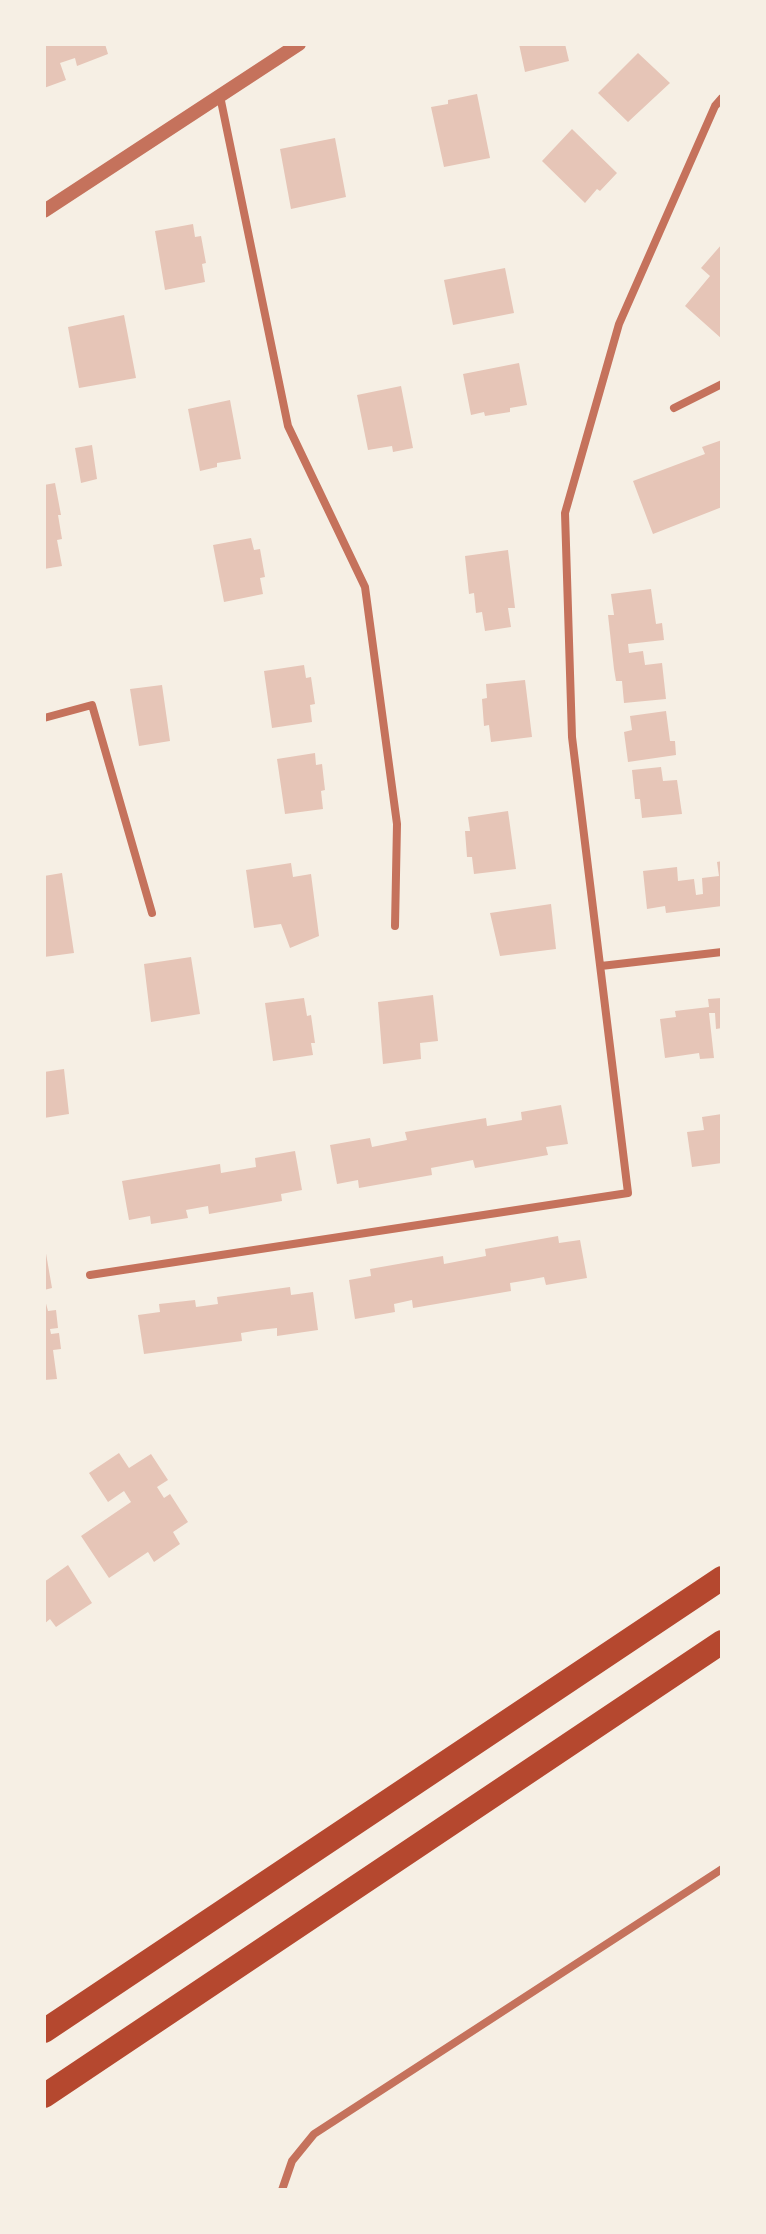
<!DOCTYPE html>
<style>
body{margin:0}
#map{position:relative;width:766px;height:2234px;overflow:hidden;background:#f6efe4;font-family:Jost,sans-serif}
canvas{display:block}
.frame{position:absolute;inset:0;border:46px solid #f6efe4;pointer-events:none}
</style>
<div id="map">
<canvas width="766" height="2234"></canvas>
<div class="frame"></div>
</div>
<script>
const g = document.querySelector('canvas').getContext('2d');
g.lineJoin = 'round';
function fillPath(path, color) {
  g.fillStyle = color;
  g.fill(path, 'evenodd');
}
function shape(rows) {
  const path = new Path2D();
  for (const r of rows) {
    path.moveTo(r[0], r[1]);
    for (let i = 2; i < r.length; i += 2) path.lineTo(r[i], r[i + 1]);
  }
  return path;
}
function strokePath(path, color, width, dash) {
  g.strokeStyle = color;
  g.lineWidth = width;
  g.lineCap = dash ? 'butt' : 'round';
  g.setLineDash(dash || []);
  g.stroke(path);
}
const building = shape([
 [44,44,105,44,108,54,77,66,75,58,60,63,66,80,44,88],
 [519,44,565,44,569,61,525,72],
 [638,53,670,83,628,122,598,93],
 [477,94,490,158,444,167,431,107,448,104,448,100],
 [572,129,617,173,600,191,597,189,585,203,542,161],
 [335,138,346,197,291,209,280,149],
 [193,224,195,237,201,236,206,263,202,264,205,282,165,290,155,231],
 [722,244,722,339,685,306,710,276,701,268],
 [505,268,514,313,453,325,444,280],
 [124,315,136,378,79,388,68,327],
 [519,363,527,405,510,408,510,412,485,416,484,412,471,415,463,374],
 [401,386,413,448,393,452,392,446,368,450,357,395],
 [230,400,241,459,217,463,217,467,200,471,188,409],
 [722,440,722,507,653,534,633,481,705,454,702,447],
 [92,445,97,479,81,483,75,448],
 [55,483,61,515,58,515,62,539,57,540,62,566,44,569,44,485],
 [251,538,254,550,260,549,265,577,260,578,263,594,224,602,213,545],
 [508,550,515,608,508,608,511,627,485,631,482,612,476,613,474,593,469,594,465,556],
 [651,589,656,624,662,623,664,640,628,644,629,653,643,651,645,665,662,663,666,699,624,703,622,681,616,681,614,669,608,615,614,615,611,594],
 [304,665,306,678,311,677,315,704,310,705,312,722,272,728,264,671],
 [525,680,532,737,491,742,489,725,484,726,482,699,487,698,486,684],
 [162,685,170,741,139,746,130,689],
 [666,711,670,741,675,741,676,755,628,762,624,732,632,730,630,716],
 [315,753,316,765,322,764,325,790,321,791,323,809,285,814,277,759],
 [661,767,663,781,677,780,682,814,642,818,640,799,635,799,632,770],
 [508,811,516,869,474,874,472,857,467,857,465,831,470,831,468,817],
 [722,861,722,906,666,913,665,906,647,909,643,871,677,867,678,881,694,879,696,895,703,894,702,878,719,876,717,862],
 [291,863,293,877,311,874,319,936,290,948,281,924,254,928,246,870],
 [62,873,74,953,44,957,44,876],
 [551,904,556,949,500,956,490,913],
 [191,957,200,1014,151,1022,144,964],
 [433,995,438,1041,420,1043,421,1059,383,1064,378,1002],
 [304,998,307,1016,311,1015,315,1043,311,1043,313,1055,273,1061,265,1003],
 [722,998,722,1028,716,1029,715,1013,709,1013,714,1058,700,1059,699,1053,665,1058,660,1019,676,1017,675,1011,709,1007,708,999],
 [64,1069,69,1114,44,1118,44,1072],
 [561,1105,568,1144,546,1147,548,1155,475,1168,473,1160,431,1168,432,1175,359,1188,358,1180,337,1184,330,1145,370,1138,372,1147,407,1140,405,1132,486,1118,487,1126,505,1123,522,1120,521,1112],
 [722,1114,722,1163,692,1167,687,1132,704,1130,702,1117],
 [295,1151,302,1190,281,1194,282,1201,209,1214,208,1206,186,1210,188,1218,151,1224,150,1216,129,1220,122,1181,220,1164,221,1173,256,1167,255,1158],
 [558,1236,559,1243,580,1240,587,1278,546,1285,544,1277,528,1280,510,1283,511,1291,413,1308,412,1300,394,1304,395,1312,355,1319,349,1280,371,1276,370,1269,443,1256,444,1264,486,1256,485,1249],
 [44,1242,52,1288,44,1290],
 [290,1287,291,1295,313,1292,318,1330,277,1336,277,1328,259,1330,241,1333,242,1341,144,1354,138,1315,160,1312,159,1304,195,1300,196,1307,218,1304,217,1297],
 [44,1296,48,1311,56,1310,58,1328,50,1329,51,1334,59,1333,61,1349,53,1350,57,1379,44,1380],
 [119,1453,129,1468,151,1454,168,1480,157,1487,164,1498,170,1494,188,1522,173,1532,180,1544,154,1562,148,1552,109,1578,81,1536,131,1502,124,1491,108,1502,89,1473],
 [68,1565,92,1603,56,1627,50,1619,44,1624,44,1582]
]);
const minor = shape([
 [220,96,288,426,365,587,397,824,395,926],
 [674,408,722,384],
 [44,718,92,705,152,913],
 [601,966,722,952],
 [90,1275,628,1193,572,737,565,513,619,324,715,106,722,98],
 [282,2190,292,2161,314,2134,722,1869]
]);
const tertiary = shape([
 [44,211,299,44]
]);
const motorway = shape([
 [44,2031,722,1578],
 [44,2096,722,1642]
]);
fillPath(building, '#e6c5b7');
strokePath(minor, '#c5725c', 8);
strokePath(tertiary, '#c5725c', 14);
strokePath(motorway, '#b5482f', 24);
</script>
